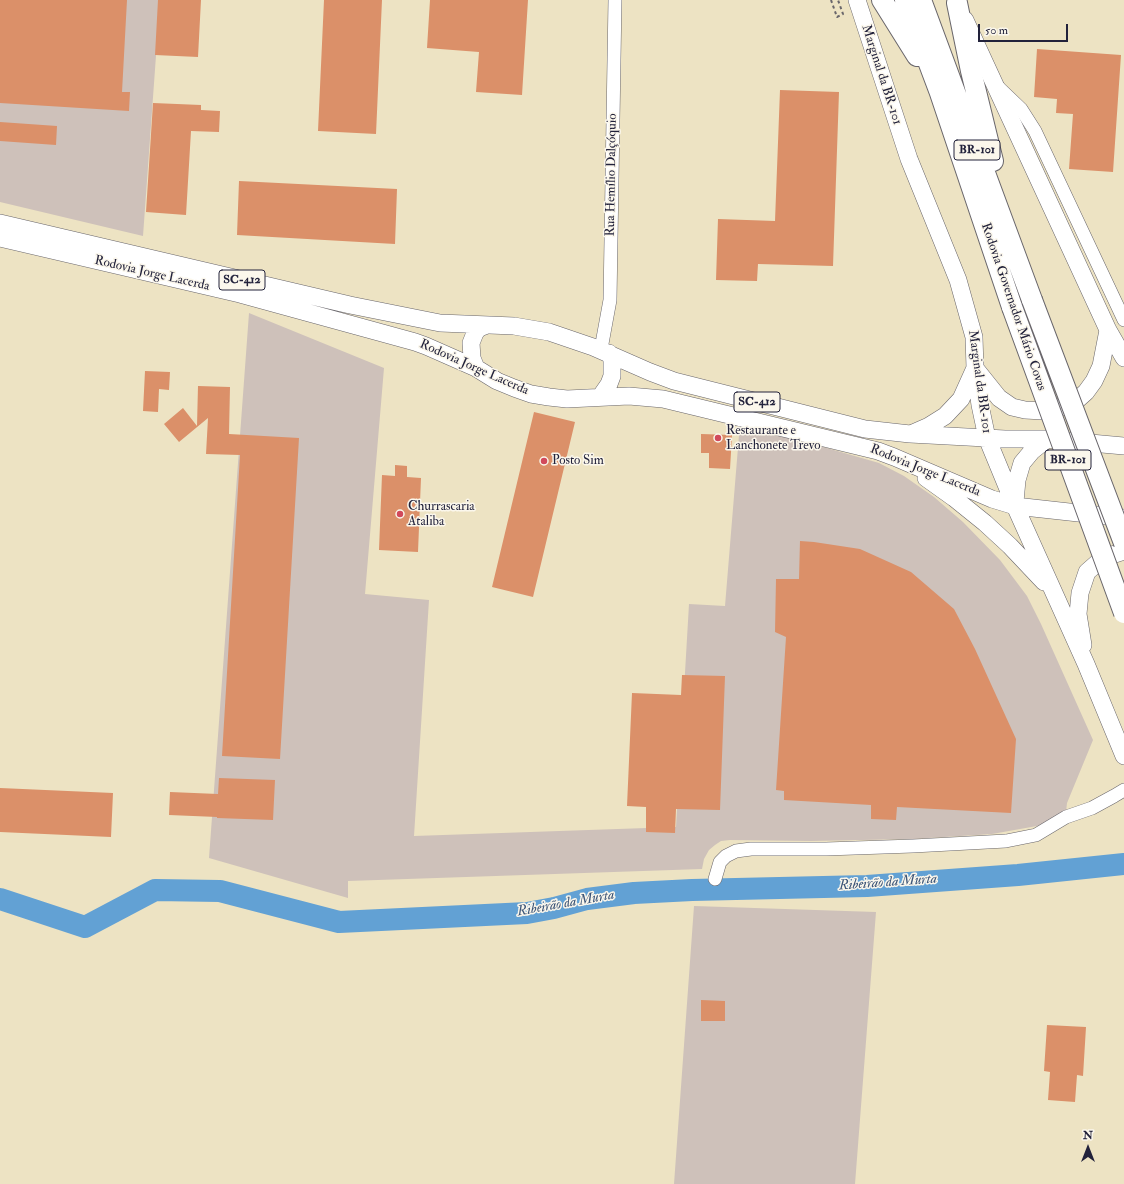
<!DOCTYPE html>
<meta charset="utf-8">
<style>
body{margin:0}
#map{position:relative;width:1124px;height:1184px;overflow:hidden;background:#ede3c3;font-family:"IM FELL Double Pica",serif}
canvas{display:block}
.north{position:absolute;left:1068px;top:1128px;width:40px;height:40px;-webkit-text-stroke:3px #fbf7ec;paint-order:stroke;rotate:0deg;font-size:11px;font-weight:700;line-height:16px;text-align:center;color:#22223b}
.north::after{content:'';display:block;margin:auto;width:14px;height:18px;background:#22223b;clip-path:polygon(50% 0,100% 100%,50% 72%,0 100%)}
.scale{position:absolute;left:978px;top:24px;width:90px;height:18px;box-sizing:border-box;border:2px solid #22223b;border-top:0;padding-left:5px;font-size:12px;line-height:14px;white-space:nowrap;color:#22223b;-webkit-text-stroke:3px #fbf7ec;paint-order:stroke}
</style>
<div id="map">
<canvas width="1124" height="1184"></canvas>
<div class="north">N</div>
<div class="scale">50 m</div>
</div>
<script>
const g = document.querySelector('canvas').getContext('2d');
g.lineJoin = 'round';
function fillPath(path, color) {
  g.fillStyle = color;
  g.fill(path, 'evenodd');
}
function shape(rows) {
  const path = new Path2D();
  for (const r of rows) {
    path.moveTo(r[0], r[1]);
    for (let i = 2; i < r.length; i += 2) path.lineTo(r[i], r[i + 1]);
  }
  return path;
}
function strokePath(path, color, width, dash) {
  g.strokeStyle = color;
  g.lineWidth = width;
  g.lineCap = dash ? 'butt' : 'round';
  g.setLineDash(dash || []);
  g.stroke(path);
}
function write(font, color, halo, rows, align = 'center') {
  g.font = font + ' "IM FELL Double Pica",serif';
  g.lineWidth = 3;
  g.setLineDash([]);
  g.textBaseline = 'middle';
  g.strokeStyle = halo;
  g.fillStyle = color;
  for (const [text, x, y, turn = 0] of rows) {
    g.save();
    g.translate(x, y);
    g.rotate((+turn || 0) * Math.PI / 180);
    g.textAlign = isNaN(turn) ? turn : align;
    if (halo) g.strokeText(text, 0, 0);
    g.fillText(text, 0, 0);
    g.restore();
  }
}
const industrial = shape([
 [0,0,160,0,143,236,0,202],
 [249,313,384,368,365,594,429,600,414,836,676,827,689,604,725,606,740,423,879,463,904,476,934,497,963,522,1000,560,1027,596,1041,624,1093,740,1067,803,1065,821,992,834,913,839,811,841,730,840,721,841,715,845,709,850,704,859,702,869,348,881,348,898,209,858],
 [694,906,876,912,855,1184,674,1184]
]);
const river = shape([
 [0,899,85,927,155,890,220,891,339,922,527,913,554,908,587,899,634,893,692,890,867,886,1018,875,1124,864]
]);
const building = shape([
 [0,0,127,0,122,92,130,92,129,111,0,103],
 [158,0,201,0,198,57,155,55],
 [324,0,382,0,376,134,318,131],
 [430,0,528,0,522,95,476,92,479,52,427,48],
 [1037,49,1121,55,1113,172,1069,169,1073,114,1056,113,1057,99,1034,97],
 [780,90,839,92,833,266,758,264,757,281,716,280,718,219,775,221],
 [153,103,201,105,201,110,220,111,219,132,191,131,186,215,146,212],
 [0,122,57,126,56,145,0,141],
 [239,181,397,189,395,244,237,235],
 [145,371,170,372,169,390,159,389,158,412,143,411],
 [198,386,230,387,229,434,299,438,280,759,222,756,240,455,206,454,208,418,179,442,164,424,183,408,197,426],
 [534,412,575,422,533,597,492,587],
 [701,434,732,435,730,469,709,468,709,453,701,453],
 [395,465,407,466,407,477,421,478,418,552,379,550,382,475,395,476],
 [800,541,814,542,860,549,911,572,954,609,975,649,1016,739,1011,813,897,807,896,820,871,819,871,805,784,800,784,791,776,790,786,637,775,632,776,579,799,579],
 [682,675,725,676,720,810,676,809,675,833,646,832,646,807,627,806,632,693,681,695],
 [219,778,275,780,273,820,217,818,217,817,169,815,170,792,218,794],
 [0,788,113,793,111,837,0,832],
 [701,1000,725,1001,725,1021,701,1021],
 [1047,1025,1086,1027,1083,1076,1077,1075,1075,1102,1048,1100,1050,1072,1044,1071]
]);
const path = shape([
 [831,0,837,17,843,14,838,0]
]);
const minor = shape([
 [998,87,1021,109,1035,131,1124,320],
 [601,349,610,300,615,0],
 [715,879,720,862,726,856,736,851,751,849,826,849,913,846,1006,841,1036,835,1066,817,1092,808,1114,796,1124,790]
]);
const major = shape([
 [857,0,909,159,958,280,974,337,975,368,980,405,987,438,1015,506,1086,664,1124,756],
 [965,20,1108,330,1124,358],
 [0,223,350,305,440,323,514,326,549,332,593,347,650,372,674,381,865,429,910,434,1005,439,1047,439,1124,446],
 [0,238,240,294,415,342,426,346,476,368,497,381,514,388,531,394,549,397,567,399,629,396,663,399,878,451,894,457,992,499,1015,506,1124,518],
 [476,368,472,358,471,343,475,333,479,328,487,325],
 [975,368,999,398,1012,407,1025,410,1043,411,1061,407,1076,401,1086,392,1094,381,1101,366,1108,330],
 [600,397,609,384,612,376,612,360,609,353],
 [913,433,929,426,945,416,961,399,975,368],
 [926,478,954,498,985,523,1010,546,1044,582],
 [1015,502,1017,480,1022,463,1032,451,1047,439],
 [1083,645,1078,614,1080,593,1087,572,1103,558,1124,551]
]);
const highway = shape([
 [882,0,917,56],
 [905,0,940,93,1012,307],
 [921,0,1032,300],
 [957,3,971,71,993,161]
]);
const highwayBridge = shape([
 [1032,300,1124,543],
 [1012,307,1124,613]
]);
const markers = [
 [718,438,4,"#d1495b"],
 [544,461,4,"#d1495b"],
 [400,514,4,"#d1495b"]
];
const shields = [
 [977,150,46],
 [242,280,46],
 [757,402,46],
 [1068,460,46]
];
const shieldNames = [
 ["BR-101",977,150],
 ["SC-412",242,280],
 ["SC-412",757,402],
 ["BR-101",1068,460]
];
const streetNames = [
 ["Marginal da BR-101",881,75,72],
 ["Rua Hemílio Dalçóquio",612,175,-89],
 ["Rodovia Jorge Lacerda",152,274,13],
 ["Rodovia Governador Mário Covas",1013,307,71],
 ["Rodovia Jorge Lacerda",474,368,24],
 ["Marginal da BR-101",979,382,82],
 ["Rodovia Jorge Lacerda",925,471,22]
];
const poiNames = [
 ["Restaurante e",726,431],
 ["Lanchonete Trevo",726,446],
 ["Posto Sim",552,461],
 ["Churrascaria",408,507],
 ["Ataliba",408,522]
];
const waterNames = [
 ["Ribeirão da Murta",888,883,-4],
 ["Ribeirão da Murta",566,904,-10]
];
fillPath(industrial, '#cec1ba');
strokePath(river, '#62a1d4', 22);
fillPath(building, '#db9069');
strokePath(minor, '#69666b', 14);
strokePath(major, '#69666b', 18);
strokePath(highway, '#69666b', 22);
strokePath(path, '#69666b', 2, [3, 3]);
strokePath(minor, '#fff', 13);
strokePath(major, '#fff', 17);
strokePath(highway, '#fff', 20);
strokePath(highwayBridge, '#69666b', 22, []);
strokePath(highwayBridge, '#fff', 20);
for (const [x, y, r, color] of markers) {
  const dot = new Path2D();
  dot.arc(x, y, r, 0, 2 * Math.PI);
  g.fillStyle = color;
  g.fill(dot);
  strokePath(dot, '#fbf7ec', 1.5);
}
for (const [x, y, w] of shields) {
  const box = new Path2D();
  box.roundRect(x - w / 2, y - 10, w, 20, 3);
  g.fillStyle = '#fbf7ec';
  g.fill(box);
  strokePath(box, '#22223b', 1);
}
write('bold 12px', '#22223b', null, shieldNames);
write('13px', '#22223b', '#fbf7ec', streetNames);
write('13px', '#22223b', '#fbf7ec', poiNames, 'left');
write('italic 14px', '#3c5578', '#fbf7ec', waterNames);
</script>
